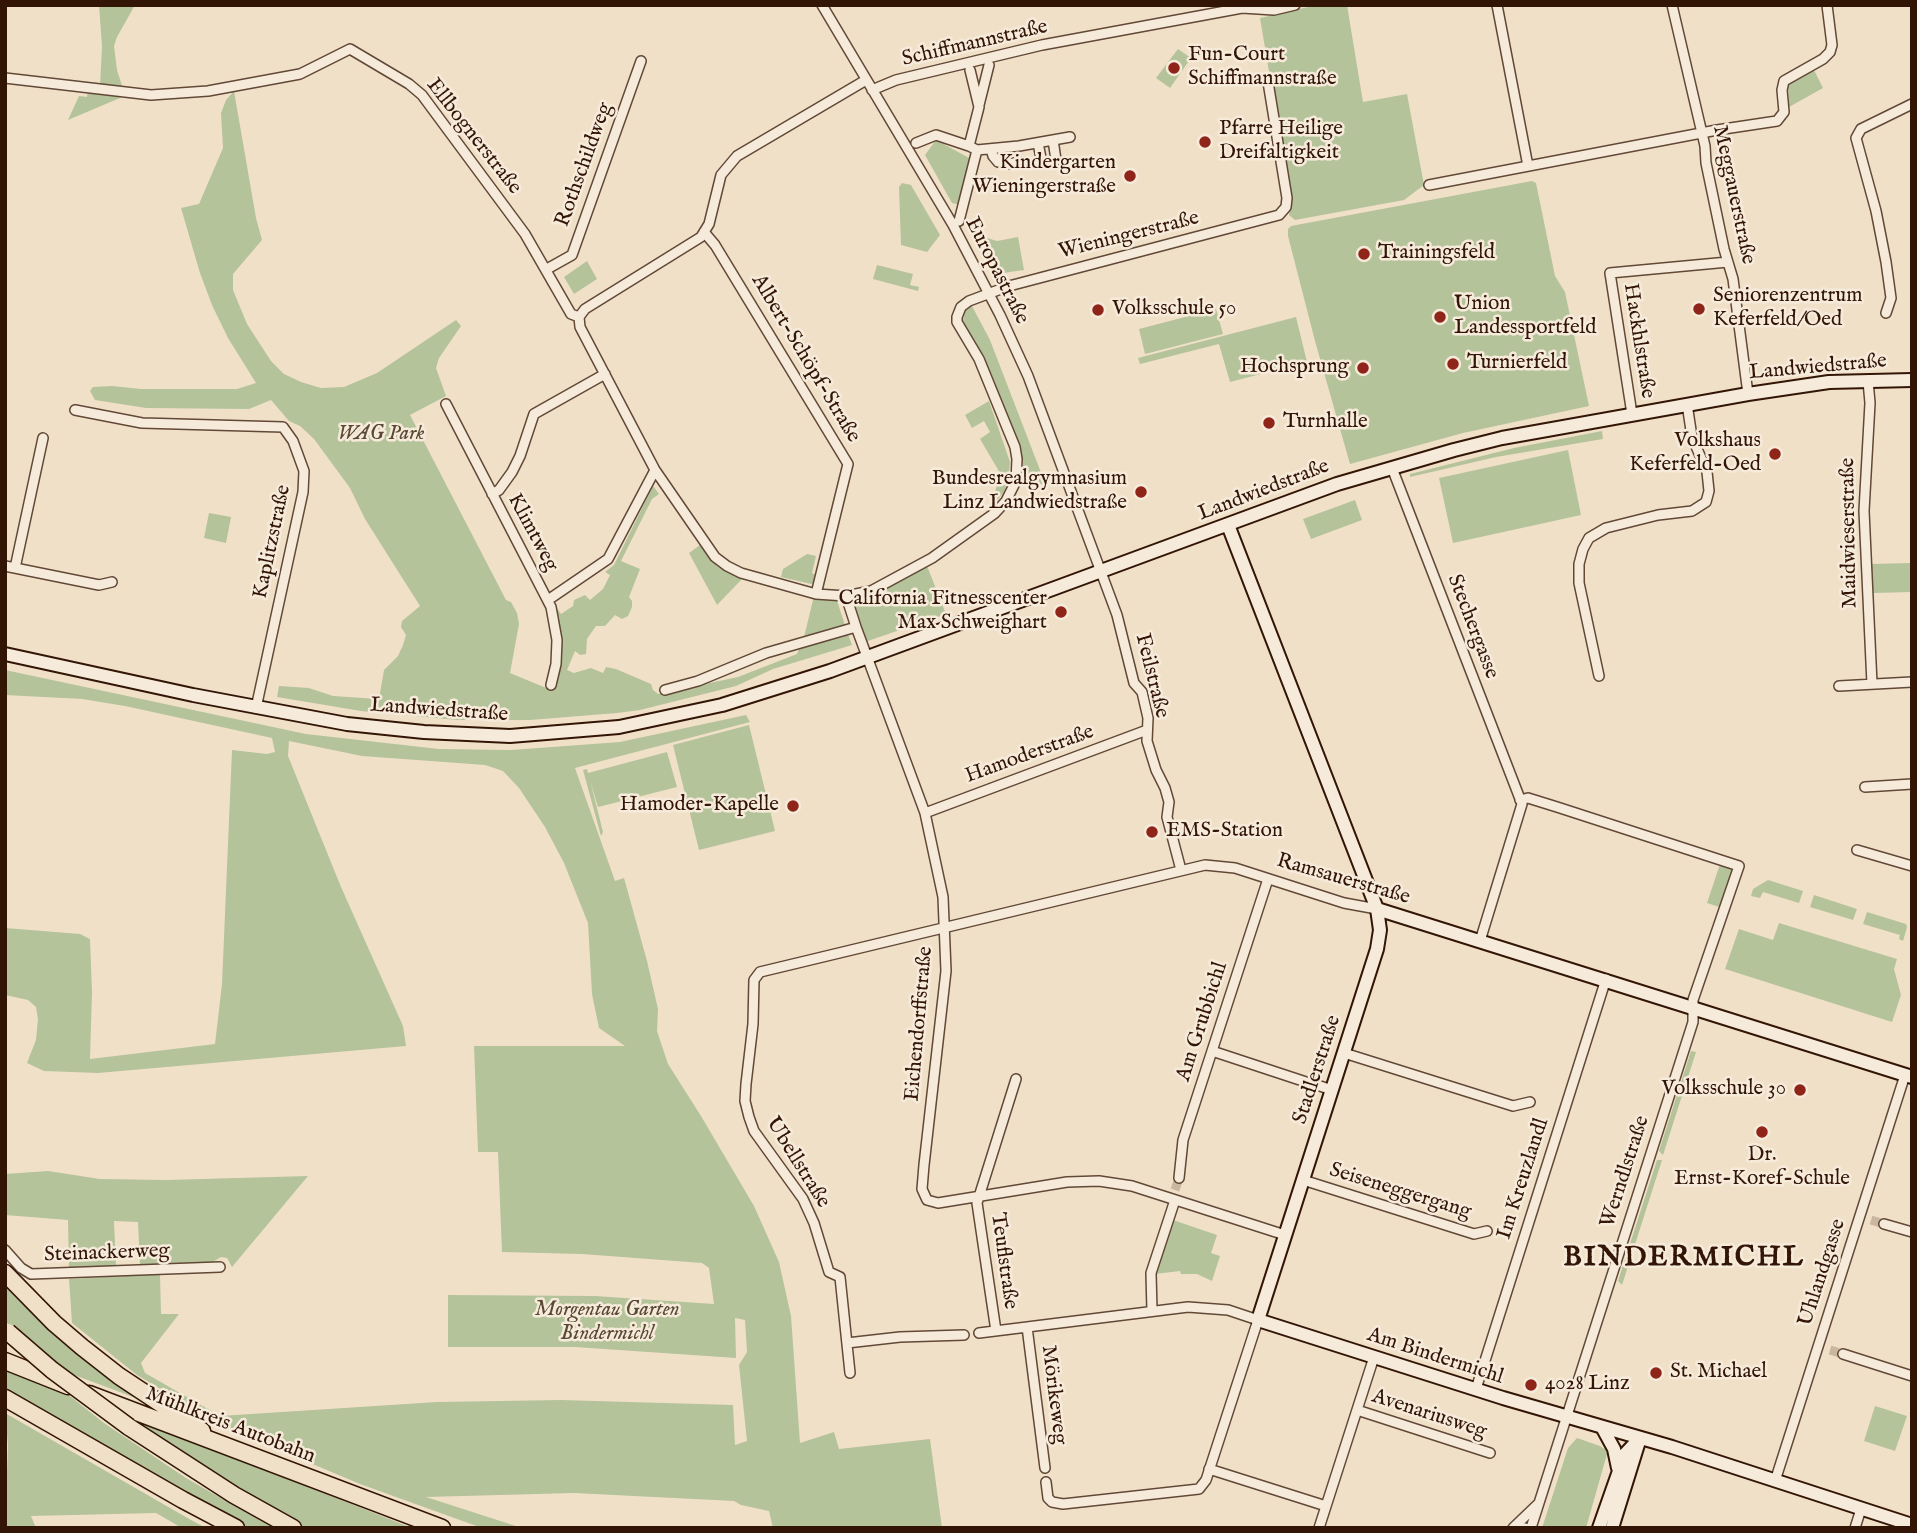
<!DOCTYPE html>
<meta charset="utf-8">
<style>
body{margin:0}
#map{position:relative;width:1917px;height:1533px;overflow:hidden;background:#f1e0c8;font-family:"IM FELL English",serif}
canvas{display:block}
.frame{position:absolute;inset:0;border:7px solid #331506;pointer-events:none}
</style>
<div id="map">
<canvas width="1917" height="1533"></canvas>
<div class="frame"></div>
</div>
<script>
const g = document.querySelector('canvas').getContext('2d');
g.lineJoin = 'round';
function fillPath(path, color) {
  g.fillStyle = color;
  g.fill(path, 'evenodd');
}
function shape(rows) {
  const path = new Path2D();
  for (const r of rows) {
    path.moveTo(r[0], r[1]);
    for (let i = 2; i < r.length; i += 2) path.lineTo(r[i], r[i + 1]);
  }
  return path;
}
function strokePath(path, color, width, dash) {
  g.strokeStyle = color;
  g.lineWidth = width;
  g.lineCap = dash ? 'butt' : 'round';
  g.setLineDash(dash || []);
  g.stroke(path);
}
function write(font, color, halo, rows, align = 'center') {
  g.font = font + ' "IM FELL English",serif';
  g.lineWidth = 5;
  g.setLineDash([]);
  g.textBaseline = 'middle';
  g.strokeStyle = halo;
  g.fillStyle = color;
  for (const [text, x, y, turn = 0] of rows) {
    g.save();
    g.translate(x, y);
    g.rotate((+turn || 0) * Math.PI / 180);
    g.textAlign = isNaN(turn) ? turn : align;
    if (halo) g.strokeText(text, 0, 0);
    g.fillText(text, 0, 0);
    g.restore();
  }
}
const green = shape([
 [99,5,135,5,117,37,114,46,117,70,123,89,100,86,102,46],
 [1317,5,1347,5,1363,102,1407,94,1424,185,1404,200,1295,220,1289,215,1291,203,1260,18],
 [1178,49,1191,58,1170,88,1156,78],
 [1814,70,1823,88,1789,107,1788,85],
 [88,90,127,95,68,120,79,96,87,97],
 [234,91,256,218,262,240,233,274,233,290,247,324,271,361,284,374,301,382,321,388,344,387,377,373,456,320,461,326,439,358,436,368,446,396,410,415,506,600,511,602,517,613,519,624,510,673,551,690,556,681,554,604,561,614,573,606,574,600,585,595,590,600,603,589,610,575,605,572,614,565,653,486,659,494,652,499,621,561,640,569,629,597,632,601,632,607,628,616,622,619,615,615,605,626,596,626,587,639,586,654,580,655,575,651,567,670,574,673,591,668,603,673,606,667,616,669,651,684,653,690,658,694,738,677,797,654,799,649,816,643,848,634,852,645,773,669,736,686,640,710,617,713,530,720,458,720,361,711,277,697,279,686,309,688,333,696,379,699,384,670,398,656,403,645,406,635,401,627,402,621,420,606,365,519,350,488,314,439,300,426,289,421,271,400,249,409,146,408,95,400,90,391,93,387,112,386,141,389,237,389,256,383,228,338,212,305,200,273,181,208,199,204,223,148,221,113,226,100],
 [936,140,973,160,961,205,952,203,925,155],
 [1532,181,1536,183,1555,276,1565,292,1589,406,1463,433,1350,464,1315,341,1288,236,1288,229,1291,226],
 [902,183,911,185,940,235,927,252,901,245,899,187],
 [970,233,997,241,1018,237,1024,270,996,274],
 [587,261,597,279,574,294,564,277],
 [877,265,913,274,910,285,919,287,918,291,873,279],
 [972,306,990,340,1045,483,1039,485,1021,479,1023,464,1014,432,984,356,963,322,964,312],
 [1216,309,1223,334,1145,354,1139,329],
 [1296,317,1307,362,1230,382,1219,344,1140,364,1138,358],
 [989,401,1010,462,1008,481,1004,492,991,508,1000,473,980,439,990,432,984,421,972,428,965,415],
 [1602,431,1603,439,1496,457,1410,477,1410,474,1514,448],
 [1568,450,1581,515,1453,543,1439,478],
 [1355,500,1362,520,1311,539,1303,519],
 [209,513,231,517,226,543,204,538],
 [700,545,718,567,742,579,717,605,689,553],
 [807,554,816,556,812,573,816,575,814,583,811,584,781,577,783,569],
 [1912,563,1912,592,1873,593,1871,564],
 [927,566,946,614,865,642,853,604,854,602,883,590],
 [814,596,837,601,845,625,804,637],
 [5,670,306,734,439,749,511,750,620,742,746,715,750,722,575,768,615,881,624,878,647,961,658,1009,657,1031,668,1064,701,1116,754,1206,779,1262,791,1316,800,1443,834,1432,839,1449,930,1439,942,1528,773,1528,769,1511,741,1505,734,1501,574,1493,426,1497,522,1528,482,1528,360,1484,260,1442,204,1415,137,1375,72,1323,69,1279,160,1274,161,1314,179,1314,141,1363,145,1373,220,1416,437,1402,561,1400,733,1405,735,1445,747,1441,739,1365,747,1352,745,1320,735,1318,736,1358,575,1347,448,1347,448,1295,595,1296,714,1304,709,1268,702,1263,582,1254,502,1252,498,1152,478,1152,474,1046,625,1046,599,1028,592,994,588,923,564,863,545,827,519,788,503,771,485,765,362,756,289,741,288,756,341,887,403,1026,406,1046,98,1073,44,1071,27,1063,36,1040,38,1019,36,1007,28,1000,5,995,5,928,80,934,90,939,92,992,90,1059,215,1044,222,984,232,750,267,754,275,752,272,738,125,706,82,699,5,695],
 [749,725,775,831,699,850,673,745],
 [667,752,677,787,598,807,590,780,603,832,601,836,583,770,587,769,588,773],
 [1720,864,1729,867,1734,873,1722,908,1707,903],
 [1768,880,1803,891,1799,903,1763,892,1760,898,1751,896,1753,889],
 [1814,895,1857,909,1853,920,1810,907],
 [1867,912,1906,924,1907,927,1903,941,1899,939,1900,935,1863,924],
 [1779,923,1897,959,1894,969,1901,995,1892,1022,1725,969,1739,929,1773,940],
 [1691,1051,1696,1052,1663,1155,1659,1151],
 [1657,1160,1662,1160,1622,1285,1618,1281],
 [48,1171,100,1179,166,1180,308,1176,232,1267,227,1258,221,1257,211,1263,140,1266,138,1222,114,1221,116,1267,69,1269,68,1220,5,1215,5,1174],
 [1173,1220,1217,1235,1211,1253,1220,1256,1212,1281,1197,1274,1181,1274,1180,1271,1155,1274],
 [5,1282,144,1401,58,1369,5,1321],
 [5,1370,61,1389,104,1423,186,1478,273,1528,250,1528,241,1524,188,1496,5,1391],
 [1875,1406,1907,1416,1895,1451,1864,1441],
 [5,1413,191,1520,206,1528,182,1528,156,1513,31,1516,36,1528,5,1528,8,1445],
 [139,1421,189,1440,412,1528,303,1528,136,1424],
 [1577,1438,1600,1446,1606,1450,1607,1454,1586,1528,1542,1528,1568,1448]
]);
const streetTunnel = shape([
 [1175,1190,1179,1178],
 [1871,1220,1884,1224],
 [1830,1350,1843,1354]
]);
const street = shape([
 [822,5,953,225,1000,315,1028,376,1117,615,1134,683,1142,692,1148,718,1147,741,1156,770,1165,788,1169,802,1167,817,1181,870],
 [1497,5,1528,166],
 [1672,5,1705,146,1706,163,1724,249,1733,279,1748,394],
 [5,78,151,95,208,91,300,74,350,49,409,84,422,95,525,234,571,314,579,317],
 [872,90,896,80,1042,45,1242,8,1274,10,1295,5],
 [979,105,989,65],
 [1053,140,1056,160],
 [916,143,936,135,969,146,979,107,970,70],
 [1038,143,1042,163],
 [969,146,977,150,1019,146,1070,137],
 [991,149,993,156,998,162,1006,164,1023,162],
 [1429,185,1717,130,1777,121,1784,112,1782,90,1784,81,1823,59,1830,52,1832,45,1827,5],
 [959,221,977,150],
 [704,232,715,245,848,464,816,594],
 [547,269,572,255,641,61],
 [1886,313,1891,298,1886,262,1876,211,1856,138,1861,129,1912,104],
 [579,317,580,327,655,470,715,557,727,566,741,573,816,594,846,596,871,591,932,558,995,513,1006,501,1016,481,1017,459,1015,447,979,359,957,322,957,317,961,307,969,301,1009,286,1279,215,1286,207,1287,198,1268,82],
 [579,317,585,309,701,237,709,224,721,175,737,156,866,80],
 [1868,381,1870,403,1864,511,1872,684],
 [446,404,551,607,557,640,556,664,551,685],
 [75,410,142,423,283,427,293,441,304,471,303,492,256,708],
 [1632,414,1610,273,1728,262],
 [1392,468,1522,804,1480,941],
 [492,494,499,490,512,472,520,456,534,414,605,374],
 [5,566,99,585,112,582],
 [15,568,43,438],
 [846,596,856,627],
 [548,600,608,559,655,470],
 [1599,676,1579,583,1579,564,1583,549,1589,538,1606,528,1658,515,1692,511,1706,502,1709,491,1707,472,1692,437,1687,404],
 [1839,686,1912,682],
 [665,690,698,681,766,653,856,627,925,813,943,897,946,971,924,1165,922,1189,927,1200,938,1203,1067,1182,1099,1181,1132,1186,1285,1235],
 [1865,787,1912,784],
 [1520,800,1528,798,1557,807,1739,866,1693,1000,1693,1022,1531,1528],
 [925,813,1147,730],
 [1857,850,1912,866],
 [1212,1051,1306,1082],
 [1344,1053,1513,1106,1530,1102],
 [1320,1086,1332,1090],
 [1179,1178,1183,1140,1268,879],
 [1303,1180,1474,1234,1487,1231],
 [1884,1224,1912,1232],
 [5,1250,21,1268,31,1274,220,1267],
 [1152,1311,1151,1273,1175,1200],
 [1027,1327,1045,1468],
 [996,1331,977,1203,1016,1079],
 [979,1333,1188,1307,1228,1310,1258,1320,1206,1480,1199,1489,1063,1504,1052,1502,1048,1498,1046,1482],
 [847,1343,900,1337,964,1335],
 [1843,1354,1912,1376],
 [850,1373,840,1277,829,1272,814,1223,803,1199,754,1131,749,1117,745,1101,746,1084,753,1024,754,980,760,972,1205,865,1235,868,1344,903,1377,909],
 [1476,1389,1606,979],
 [1357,1410,1490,1453],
 [1209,1469,1326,1506],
 [1775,1481,1905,1075],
 [1319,1528,1374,1357],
 [1513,1528,1538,1504],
 [1522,1528,1525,1528],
 [1855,1528,1861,1509]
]);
const secondary = shape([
 [1228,525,1377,909,1380,930,1377,949,1258,1320,1503,1398,1672,1447,1912,1525],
 [5,654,193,695,347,724,424,732,510,736,619,727,722,705,830,671,1337,484,1454,450,1502,438,1748,394,1829,382,1912,380],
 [1377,909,1912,1077],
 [1602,1427,1614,1449,1618,1468],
 [1599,1528,1625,1454,1640,1438],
 [1612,1528,1640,1438]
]);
const highway = shape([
 [5,1273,54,1323,82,1347,119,1376,202,1431],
 [5,1361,68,1386],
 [89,1394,442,1528],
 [5,1398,183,1500,236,1528],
 [129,1427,234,1495,293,1528]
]);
const highwayBridge = shape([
 [8,1332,52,1370,129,1427]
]);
const markers = [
 [1174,68,7,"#8f2418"],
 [1205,142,7,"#8f2418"],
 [1130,176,7,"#8f2418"],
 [1364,254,7,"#8f2418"],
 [1699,309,7,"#8f2418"],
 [1098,310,7,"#8f2418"],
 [1440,317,7,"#8f2418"],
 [1453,364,7,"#8f2418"],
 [1363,368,7,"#8f2418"],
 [1269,423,7,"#8f2418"],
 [1775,454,7,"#8f2418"],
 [1141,492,7,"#8f2418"],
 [1061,612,7,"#8f2418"],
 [793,806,7,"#8f2418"],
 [1152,832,7,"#8f2418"],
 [1800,1090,7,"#8f2418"],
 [1762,1132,7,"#8f2418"],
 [1656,1373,7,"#8f2418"],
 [1531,1385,7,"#8f2418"]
];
const streetNames = [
 ["Schiffmannstraße",975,44,-13],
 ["Ellbognerstraße",473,137,52],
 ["Rothschildweg",585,165,-70],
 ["Meggauerstraße",1733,195,78],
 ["Wieningerstraße",1129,236,-14],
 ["Europastraße",996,271,63],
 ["Hackhlstraße",1638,341,81],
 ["Albert-Schöpf-Straße",805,359,59],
 ["Landwiedstraße",1818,368,-5],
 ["Landwiedstraße",1264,491,-21],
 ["Klimtweg",532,533,62],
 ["Maidwieserstraße",1850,533,-91],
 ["Kaplitzstraße",273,542,-78],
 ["Stechergasse",1472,627,69],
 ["Feilstraße",1151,676,76],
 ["Landwiedstraße",439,711,4],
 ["Hamoderstraße",1030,755,-20],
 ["Ramsauerstraße",1343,880,16],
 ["Am Grubbichl",1203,1022,-72],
 ["Eichendorffstraße",920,1024,-85],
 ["Stadlerstraße",1318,1070,-72],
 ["Ubellstraße",797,1163,58],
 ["Werndlstraße",1626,1172,-72],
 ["Im Kreuzlandl",1524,1179,-72],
 ["Seiseneggergang",1400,1192,17],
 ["Steinackerweg",107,1254,-2],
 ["Teuflstraße",1003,1261,82],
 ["Uhlandgasse",1823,1273,-72],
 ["Am Bindermichl",1435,1357,18],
 ["Mörikeweg",1053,1395,83],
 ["Avenariusweg",1429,1415,18],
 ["Mühlkreis Autobahn",230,1426,21]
];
const poiNames = [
 ["Fun-Court",1188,56],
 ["Schiffmannstraße",1188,80],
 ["Pfarre Heilige",1219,130],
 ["Dreifaltigkeit",1219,154],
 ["Kindergarten",1116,164,"right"],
 ["Wieningerstraße",1116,188,"right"],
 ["Trainingsfeld",1378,254],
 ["Seniorenzentrum",1713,297],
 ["Keferfeld/Oed",1713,321],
 ["Union",1454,305],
 ["Landessportfeld",1454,329],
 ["Volksschule 50",1112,310],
 ["Turnierfeld",1467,364],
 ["Hochsprung",1349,368,"right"],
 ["Turnhalle",1283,423],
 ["Volkshaus",1761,442,"right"],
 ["Keferfeld-Oed",1761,466,"right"],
 ["Bundesrealgymnasium",1127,480,"right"],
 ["Linz Landwiedstraße",1127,504,"right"],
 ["California Fitnesscenter",1047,600,"right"],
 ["Max Schweighart",1047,624,"right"],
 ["Hamoder-Kapelle",779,806,"right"],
 ["EMS-Station",1166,832],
 ["Volksschule 30",1786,1090,"right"],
 ["Dr.",1762,1156,"center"],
 ["Ernst-Koref-Schule",1762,1180,"center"],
 ["St. Michael",1670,1373],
 ["4028 Linz",1545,1385]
];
const parkNames = [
 ["WAG Park",381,435],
 ["Morgentau Garten",607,1311],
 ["Bindermichl",607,1335]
];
const districtNames = [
 ["BINDERMICHL",1684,1259]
];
fillPath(green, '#b4c39a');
strokePath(streetTunnel, '#cbb7a1', 9, [9, 4.5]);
strokePath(street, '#624836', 12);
strokePath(secondary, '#331506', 16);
strokePath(highway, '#331506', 19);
strokePath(street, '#f6ebdb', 9);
strokePath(secondary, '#f6ebdb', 12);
strokePath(highway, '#f1e0c8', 16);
strokePath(highwayBridge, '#331506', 19, []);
strokePath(highwayBridge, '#f1e0c8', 16);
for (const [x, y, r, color] of markers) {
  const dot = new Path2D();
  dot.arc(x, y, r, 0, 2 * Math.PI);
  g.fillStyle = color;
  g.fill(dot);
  strokePath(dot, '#f6ebdb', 2.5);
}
write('21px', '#331506', '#f6ebdb', streetNames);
write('21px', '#331506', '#f6ebdb', poiNames, 'left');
write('italic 21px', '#5a4932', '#f6ebdb', parkNames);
g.letterSpacing = '2px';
write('bold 28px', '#331506', '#f6ebdb', districtNames);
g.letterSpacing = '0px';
</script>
